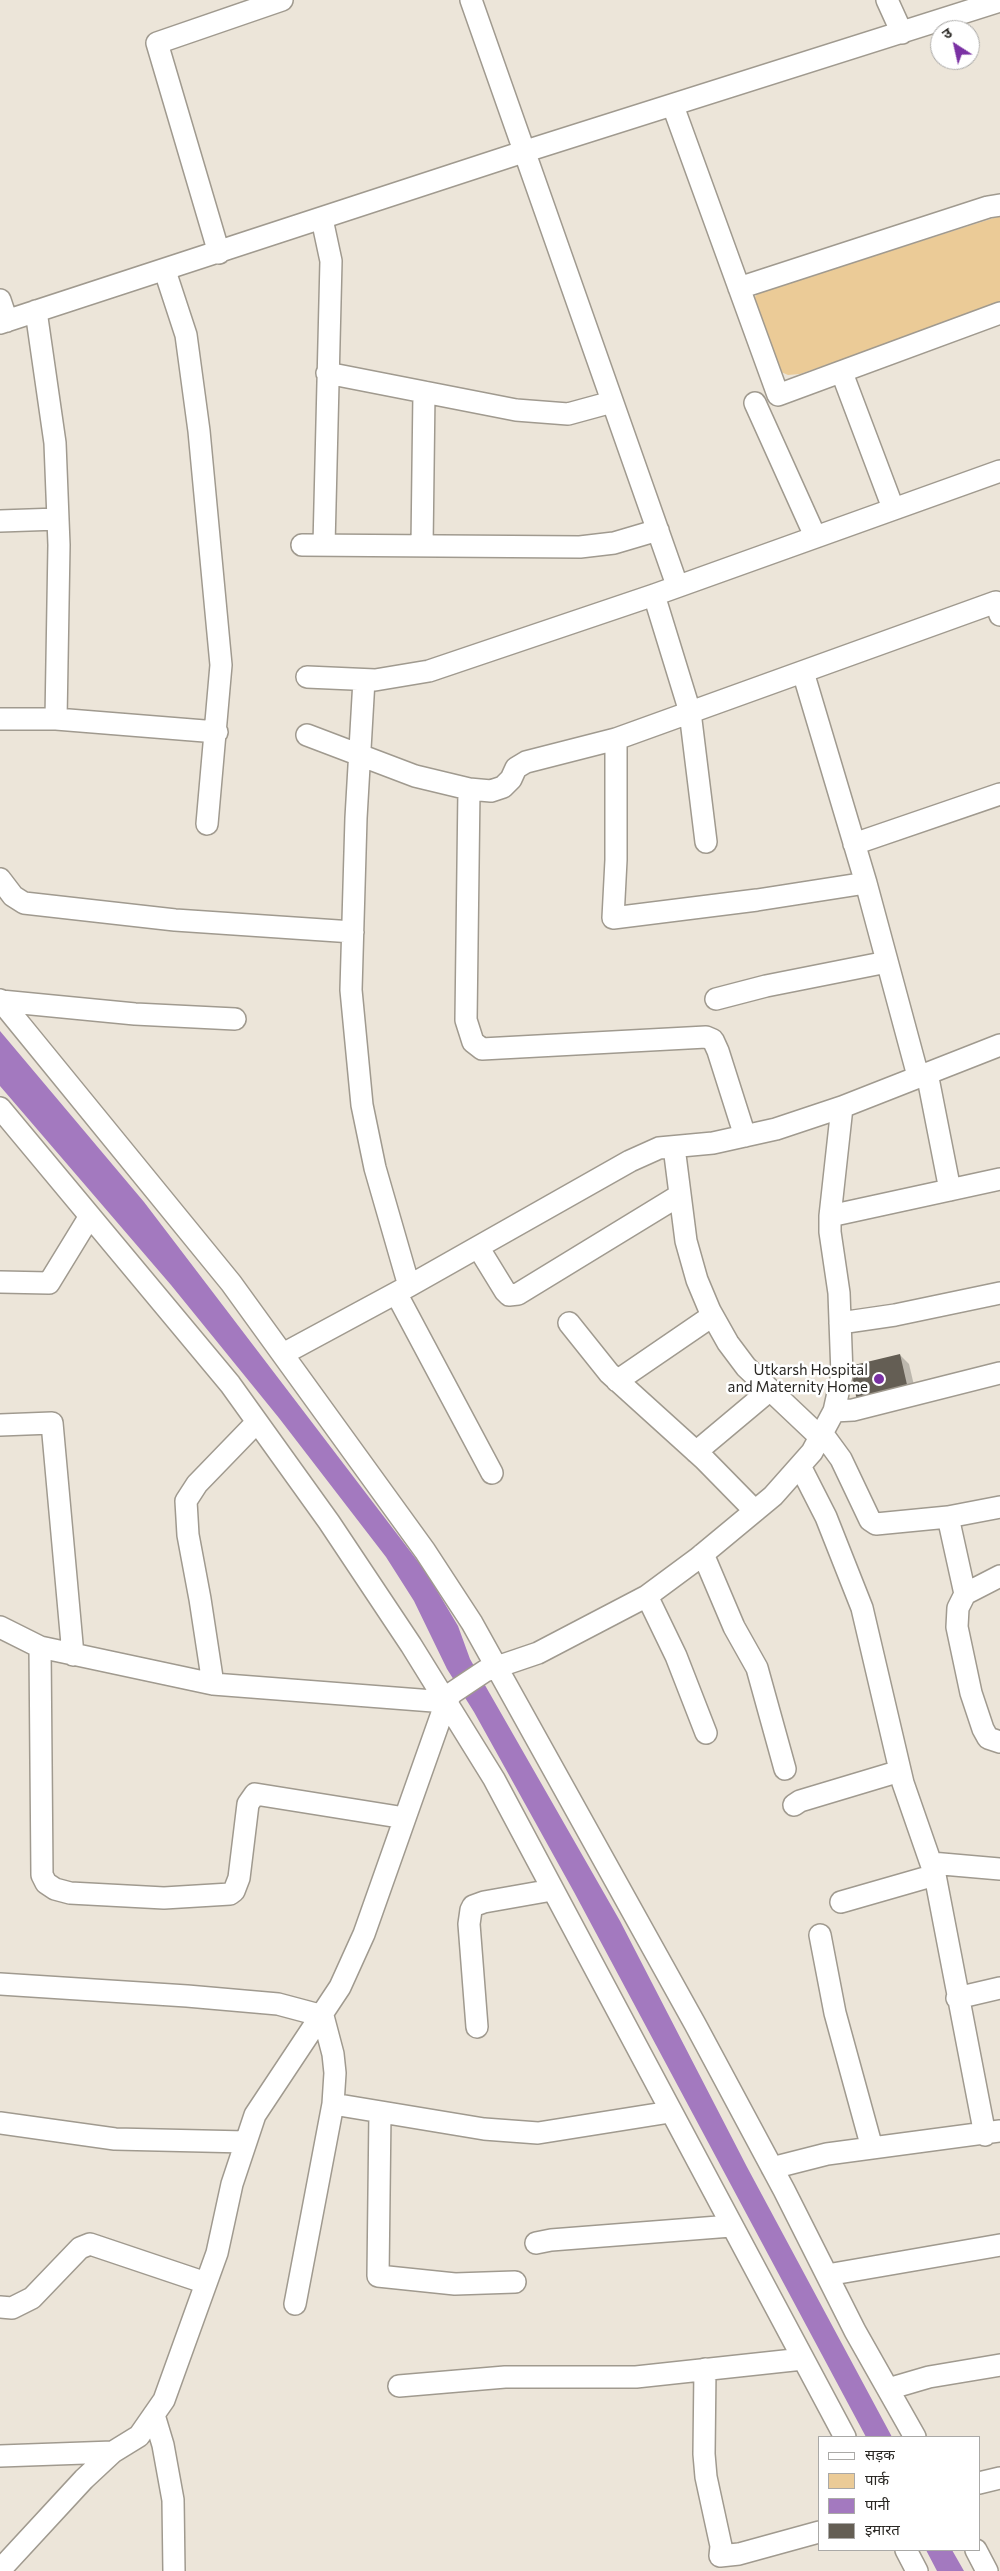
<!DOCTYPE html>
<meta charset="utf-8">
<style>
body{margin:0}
#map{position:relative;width:1000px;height:2571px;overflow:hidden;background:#ece5d9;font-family:Commissioner,"Noto Sans Devanagari",sans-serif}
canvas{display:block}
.legend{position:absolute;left:818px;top:2436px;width:162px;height:115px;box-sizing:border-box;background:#fff;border:1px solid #aaa9a7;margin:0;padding:6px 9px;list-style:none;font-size:15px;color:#2a2824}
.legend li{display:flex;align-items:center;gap:10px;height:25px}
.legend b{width:25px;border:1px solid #aaa9a7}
.north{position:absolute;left:930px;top:20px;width:50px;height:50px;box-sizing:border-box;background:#fff;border:1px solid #aaa9a7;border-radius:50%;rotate:325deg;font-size:14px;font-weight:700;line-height:20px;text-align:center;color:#2a2824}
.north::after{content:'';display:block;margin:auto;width:18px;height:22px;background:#7a31a3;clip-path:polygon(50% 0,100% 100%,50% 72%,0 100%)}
</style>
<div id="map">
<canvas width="1000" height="2571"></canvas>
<ul class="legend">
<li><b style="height:6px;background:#fff"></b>सड़क</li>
<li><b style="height:14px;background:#ebcb97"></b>पार्क</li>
<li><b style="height:14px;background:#a379bf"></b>पानी</li>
<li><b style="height:14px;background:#645e54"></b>इमारत</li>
</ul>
<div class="north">उ</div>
</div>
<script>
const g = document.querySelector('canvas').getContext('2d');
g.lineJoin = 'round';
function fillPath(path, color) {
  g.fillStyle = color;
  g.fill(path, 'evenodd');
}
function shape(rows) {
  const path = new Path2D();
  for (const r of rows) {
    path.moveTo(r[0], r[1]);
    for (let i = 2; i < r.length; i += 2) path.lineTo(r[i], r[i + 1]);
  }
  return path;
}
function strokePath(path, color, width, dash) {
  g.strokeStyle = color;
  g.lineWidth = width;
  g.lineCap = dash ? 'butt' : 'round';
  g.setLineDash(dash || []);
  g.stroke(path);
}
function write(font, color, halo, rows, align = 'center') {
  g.font = font + ' Commissioner,sans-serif';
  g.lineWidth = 5;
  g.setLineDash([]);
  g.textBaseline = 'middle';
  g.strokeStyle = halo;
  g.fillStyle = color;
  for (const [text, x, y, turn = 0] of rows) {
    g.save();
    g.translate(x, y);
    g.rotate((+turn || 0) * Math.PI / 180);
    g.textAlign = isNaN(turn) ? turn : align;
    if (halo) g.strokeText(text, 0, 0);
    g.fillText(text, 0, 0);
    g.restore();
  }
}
const green = shape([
 [1000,216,1000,304,800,374,788,375,781,372,754,298,758,293]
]);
const water = shape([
 [0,1031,144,1202,426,1572,458,1626,470,1659,620,1921,747,2167,892,2437,866,2437,574,1892,474,1712,447,1669,414,1601,386,1557,279,1418,171,1285,0,1086],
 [926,2550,952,2550,964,2571,937,2571]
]);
const shadow = shape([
 [900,1355,909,1364,917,1398,859,1400]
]);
const building = shape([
 [900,1354,908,1389,857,1401,850,1366]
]);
const minor = shape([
 [471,0,677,585],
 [887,0,902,33],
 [673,106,778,395,1000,313],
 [322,219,331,261,324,545],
 [219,253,157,43,282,0],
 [165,271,186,335,199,431,221,665,207,824],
 [739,288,988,207,1000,205],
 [0,300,7,321],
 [36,311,55,443,59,545,56,719],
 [0,323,523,152,1000,1],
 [327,373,516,410,568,414,612,402],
 [842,373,893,508],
 [755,403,815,536],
 [0,521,58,519],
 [302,545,580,547,614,543,658,530],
 [422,546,424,392],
 [654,595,690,712,706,842],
 [803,672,866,883,918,1076],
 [307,677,375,680,429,671,654,595,1000,471],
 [364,680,356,818,351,990,362,1105,375,1168,409,1286],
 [0,719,56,719,217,732],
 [307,735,415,776,469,789,491,791,503,787,511,779,516,768,526,762,616,739,996,602,1000,615],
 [616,739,616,860,613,918,757,900,866,883],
 [469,789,466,1020,473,1042,482,1049,706,1037,713,1040,718,1051,745,1136],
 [854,844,1000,794],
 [0,879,13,896,24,903,175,920,353,932],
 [716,999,766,986,887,962],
 [0,1000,231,1283,425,1551,472,1623,695,2024,784,2190,855,2331,915,2437],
 [1,1001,135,1014,235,1019],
 [927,1073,950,1190],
 [0,1108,230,1384,329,1522,411,1645,494,1779,845,2437],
 [674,1147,686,1241,697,1280,710,1311,728,1343,746,1367,820,1437],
 [830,1216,1000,1179],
 [478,1247,505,1291,509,1295,518,1294,680,1195],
 [0,1282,49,1283,90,1216],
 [396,1293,492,1473],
 [569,1323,609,1373,704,1459,755,1511],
 [840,1323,895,1315,1000,1293],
 [283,1354,409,1286,630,1161,659,1148,713,1143,776,1129,842,1107],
 [617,1381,712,1316],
 [834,1411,853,1410,1000,1373],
 [0,1425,52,1423,73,1655],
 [822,1433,841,1459,870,1520,876,1524,948,1517,965,1594],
 [696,1452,770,1390],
 [800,1466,826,1517,862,1608,903,1783,935,1875,985,2135],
 [948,1517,1000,1507],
 [703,1554,734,1627,757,1668,785,1769],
 [1000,1576,965,1594,958,1608,957,1627,971,1693,983,1729,988,1738,1000,1742],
 [647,1596,676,1656,706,1733],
 [0,1627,40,1647,213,1684,446,1702],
 [40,1647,42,1875,46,1883,55,1889,70,1893,164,1898,230,1894,234,1891,239,1878,248,1804,255,1794,405,1818],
 [213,1684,200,1599,188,1535,186,1501,197,1484,257,1422],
 [794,1805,800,1801,900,1771],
 [931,1863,1000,1869],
 [841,1902,935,1875],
 [820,1935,835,2013,872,2148],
 [0,1984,187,1996,278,2004,323,2016,333,2054,335,2073,333,2104,295,2304],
 [957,1998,1000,1988],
 [477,2027,469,1924,471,1910,473,1906,484,1902,552,1890],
 [333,2104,484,2129,538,2133,670,2112],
 [380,2112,378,2276,455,2284,515,2282],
 [0,2123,115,2139,246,2142],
 [772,2168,827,2154,1000,2131],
 [536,2243,551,2240,731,2226],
 [827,2275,1000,2245],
 [0,2307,12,2308,32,2298,80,2248,90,2244,206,2283],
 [705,2369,704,2454,706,2477,721,2546,720,2556,739,2554,819,2532],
 [399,2386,505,2377,636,2377,803,2359],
 [888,2389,929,2377,1000,2365],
 [154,2415,163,2445,173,2500,174,2571],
 [0,2456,113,2452],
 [979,2483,1000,2478],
 [906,2550,917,2571],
 [976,2550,987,2571],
 [0,2570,84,2479,113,2452,139,2436,164,2400,217,2253,232,2184,255,2115,340,1987,364,1934,446,1702,452,1693,485,1671,538,1653,647,1596,697,1559,773,1496,812,1452,834,1411,842,1375,839,1293,830,1232,830,1216,842,1107,1000,1045]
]);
const markers = [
 [879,1379,6,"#7a31a3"]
];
const poiNames = [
 ["Utkarsh Hospital",868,1370],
 ["and Maternity Home",868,1387]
];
fillPath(green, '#ebcb97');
fillPath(water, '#a379bf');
fillPath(shadow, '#0003');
fillPath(building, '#645e54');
strokePath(minor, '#a09a8f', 24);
strokePath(minor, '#fff', 21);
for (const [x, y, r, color] of markers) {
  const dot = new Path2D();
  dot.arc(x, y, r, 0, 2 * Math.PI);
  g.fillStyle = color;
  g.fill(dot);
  strokePath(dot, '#fff', 2);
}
write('15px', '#2a2824', '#fff', poiNames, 'right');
</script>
